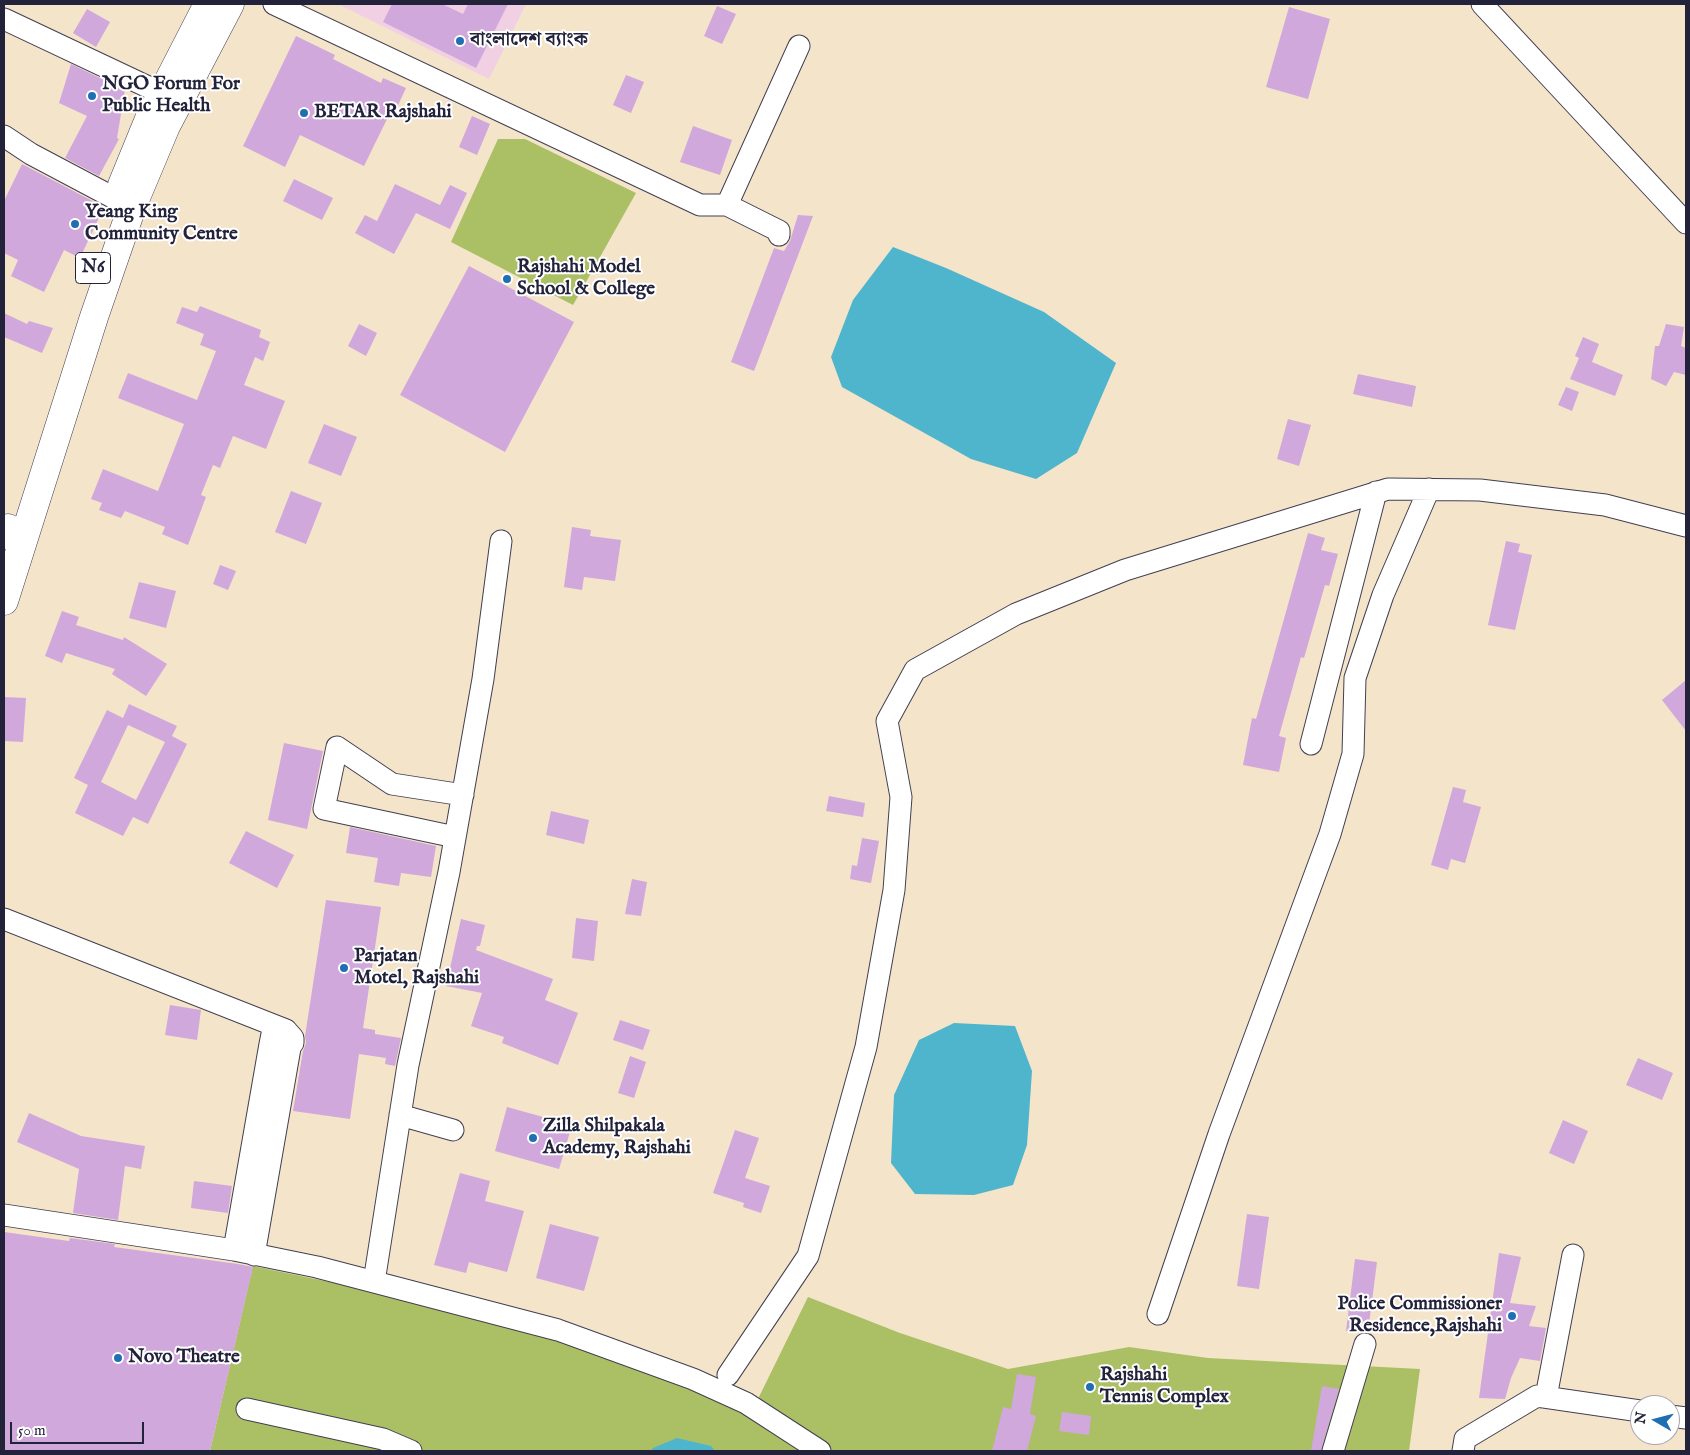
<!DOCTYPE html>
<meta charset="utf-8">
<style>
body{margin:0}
#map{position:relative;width:1690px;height:1455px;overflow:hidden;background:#f4e4ca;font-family:"IM FELL English",serif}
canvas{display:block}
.frame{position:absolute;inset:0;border:5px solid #22223b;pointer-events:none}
.north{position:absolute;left:1630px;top:1395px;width:50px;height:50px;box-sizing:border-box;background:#fff;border:1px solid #a7a7b1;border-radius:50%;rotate:278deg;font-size:14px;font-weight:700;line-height:20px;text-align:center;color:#22223b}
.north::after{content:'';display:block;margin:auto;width:18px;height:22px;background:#1f6fb2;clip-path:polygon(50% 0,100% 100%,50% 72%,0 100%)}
.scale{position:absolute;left:10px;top:1422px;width:134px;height:22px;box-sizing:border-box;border:2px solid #22223b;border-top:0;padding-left:6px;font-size:15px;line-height:18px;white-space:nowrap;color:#22223b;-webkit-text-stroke:4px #fff;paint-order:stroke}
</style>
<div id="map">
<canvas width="1690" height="1455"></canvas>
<div class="frame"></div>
<div class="north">N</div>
<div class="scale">50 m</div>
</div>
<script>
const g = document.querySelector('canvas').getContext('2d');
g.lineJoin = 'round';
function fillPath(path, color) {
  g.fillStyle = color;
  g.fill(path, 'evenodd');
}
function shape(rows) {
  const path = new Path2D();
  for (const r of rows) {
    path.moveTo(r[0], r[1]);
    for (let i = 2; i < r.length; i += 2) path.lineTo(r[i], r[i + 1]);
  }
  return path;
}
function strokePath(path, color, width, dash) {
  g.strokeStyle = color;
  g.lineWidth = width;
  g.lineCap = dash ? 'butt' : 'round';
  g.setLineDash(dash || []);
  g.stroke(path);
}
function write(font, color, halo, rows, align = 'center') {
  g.font = font + ' "IM FELL English","Noto Serif Bengali",serif';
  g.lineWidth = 4;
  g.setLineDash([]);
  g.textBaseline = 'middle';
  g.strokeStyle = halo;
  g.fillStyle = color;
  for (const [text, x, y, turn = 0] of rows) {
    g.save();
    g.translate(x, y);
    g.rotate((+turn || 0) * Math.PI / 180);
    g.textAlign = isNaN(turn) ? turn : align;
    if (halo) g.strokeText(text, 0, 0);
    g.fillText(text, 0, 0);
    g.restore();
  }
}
const built = shape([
 [338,4,526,4,489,79]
]);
const green = shape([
 [498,139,525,139,636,193,573,305,451,242],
 [253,1266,411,1299,633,1363,710,1391,809,1451,210,1451],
 [808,1297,900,1333,1008,1369,1129,1347,1208,1358,1420,1369,1409,1451,827,1451,755,1405]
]);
const water = shape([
 [893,247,946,268,1044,312,1116,363,1077,453,1036,479,971,459,842,387,831,357,853,300],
 [954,1023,1015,1026,1032,1071,1027,1145,1013,1185,974,1195,915,1194,891,1163,894,1095,919,1040],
 [677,1438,711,1446,715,1451,651,1451,653,1448]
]);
const building = shape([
 [392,4,442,4,463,14,468,4,508,4,476,68,383,22],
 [717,6,736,14,722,44,704,36],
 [1289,7,1330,19,1308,99,1266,87],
 [87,9,110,22,96,47,73,33],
 [296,36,335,55,333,59,381,83,383,78,406,88,393,116,389,115,364,166,300,135,285,167,243,146],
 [71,64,125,90,117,138,119,139,99,176,65,158,87,116,59,103],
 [626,75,644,82,631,113,613,105],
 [472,116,490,124,477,155,459,147],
 [693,126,732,140,720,175,680,162],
 [22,164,104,207,80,258,64,250,44,292,11,276,18,260,4,253,4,201],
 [294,179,333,198,322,220,283,201],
 [395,184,440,205,450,185,467,193,450,229,416,213,394,254,355,233,365,215,377,221],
 [798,215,813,216,754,371,731,362,774,248,784,251,790,241],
 [469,266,574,322,505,452,400,395],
 [200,306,261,330,259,337,270,342,263,361,255,357,244,385,285,401,266,449,233,436,220,468,213,465,201,495,206,497,188,545,162,534,165,527,125,511,121,518,99,510,102,503,91,499,103,469,158,491,184,424,118,398,128,373,197,400,216,351,200,345,204,334,176,323,182,307,197,312],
 [4,313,27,324,29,321,53,328,42,353,4,337],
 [359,324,377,333,366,356,348,346],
 [1666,324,1684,327,1681,346,1686,348,1686,375,1674,372,1666,386,1651,379,1655,346,1659,346],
 [1583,337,1599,344,1592,362,1623,375,1615,396,1570,379,1579,358,1575,356],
 [1358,374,1416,386,1412,407,1353,394],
 [1566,387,1579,392,1572,411,1558,405],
 [1288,419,1311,425,1299,466,1277,459],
 [324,424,357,437,341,476,308,463],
 [291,491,322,503,306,544,275,532],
 [572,527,591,530,590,536,621,540,615,581,584,577,582,590,564,587],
 [1308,533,1325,538,1321,550,1338,554,1329,586,1325,585,1304,658,1301,657,1279,736,1286,738,1279,772,1243,765,1252,718,1256,719],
 [1506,541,1520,544,1518,552,1532,555,1515,630,1488,625],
 [220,565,236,571,228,590,213,584],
 [139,582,176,591,166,628,129,618],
 [62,611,79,617,76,625,123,640,124,637,167,664,146,696,112,674,115,669,66,653,62,663,45,656],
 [1686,680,1686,731,1662,700],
 [4,697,26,698,23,742,4,741],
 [129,704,177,726,172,736,187,744,148,824,133,817,123,836,75,813,88,785,74,778,107,710,123,718],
 [128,725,165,742,136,800,101,782],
 [284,743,323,751,307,829,268,820],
 [1453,787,1466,790,1463,802,1481,807,1465,863,1451,859,1448,870,1431,865],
 [829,796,865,803,863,817,826,811],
 [551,811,589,820,584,844,546,835],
 [350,827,436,846,431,877,401,873,399,886,374,882,378,858,346,853],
 [246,831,294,855,277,888,229,863],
 [862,838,879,841,871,883,850,879,852,865,857,866],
 [632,879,647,882,641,916,625,914],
 [326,900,381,907,363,1028,375,1030,375,1034,401,1038,395,1066,385,1064,386,1058,359,1054,350,1119,293,1111,303,1051,306,1043,305,1036],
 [576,918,598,921,594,961,572,958],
 [461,919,485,925,480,946,477,946,476,950,553,979,545,1000,578,1013,558,1065,502,1043,504,1037,471,1026,482,993,446,986],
 [170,1005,201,1010,197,1040,165,1035],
 [620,1020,650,1030,643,1050,613,1040],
 [630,1056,646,1062,634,1098,618,1093],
 [1638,1058,1673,1073,1662,1100,1626,1085],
 [507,1107,572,1125,559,1169,495,1151],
 [29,1113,81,1136,145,1146,141,1169,125,1166,118,1220,73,1213,79,1169,17,1142],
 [1563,1120,1588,1131,1574,1164,1549,1153],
 [735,1130,759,1138,745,1178,770,1186,761,1213,743,1207,744,1203,713,1193],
 [460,1173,490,1181,485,1201,524,1211,507,1272,469,1262,466,1273,434,1265],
 [194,1181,232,1186,228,1213,191,1208],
 [1247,1214,1269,1217,1259,1289,1237,1286],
 [550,1224,599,1237,584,1291,536,1278],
 [4,1232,69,1241,70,1238,115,1244,114,1247,238,1264,253,1267,210,1451,4,1451],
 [1499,1253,1521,1257,1510,1303,1536,1306,1529,1326,1546,1328,1540,1361,1520,1358,1511,1378,1505,1399,1479,1398],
 [1355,1259,1377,1262,1368,1332,1360,1333,1346,1331],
 [1017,1374,1036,1377,1030,1414,1036,1416,1027,1451,992,1451,1003,1407,1011,1409],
 [1322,1386,1339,1389,1321,1451,1311,1451],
 [1062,1412,1091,1416,1089,1435,1059,1431]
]);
const minor = shape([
 [274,4,700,205,727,205,799,46],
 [1482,4,1686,223],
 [4,19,163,94],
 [4,136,31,154,116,199],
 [727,205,779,231,779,235],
 [1311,744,1376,492],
 [455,837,324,809,337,747,392,784,463,795],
 [4,919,286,1030,293,1038,293,1043,286,1051,277,1051,270,1044,272,1034,281,1029,286,1030],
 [400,1115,453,1130],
 [4,1215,234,1250,317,1267,558,1330,693,1379,746,1403,820,1451],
 [234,1250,270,1044],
 [254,1255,290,1048],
 [374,1282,408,1065,449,872,483,679,501,541],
 [1158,1314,1219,1134,1330,834,1353,754,1355,678,1383,595,1429,489],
 [728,1375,808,1256,866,1047,894,890,901,797,887,721,915,670,1016,614,1125,570,1388,489,1480,490,1605,505,1686,526],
 [1546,1397,1573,1255],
 [247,1409,383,1439,411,1451],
 [1670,1416,1686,1418],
 [1333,1451,1365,1344],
 [1463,1451,1465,1439,1537,1396,1640,1411]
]);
const major = shape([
 [4,535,8,528]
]);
const highway = shape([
 [122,185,149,119,208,4],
 [4,601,94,317,132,207,166,126,230,4]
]);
const markers = [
 [460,41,5,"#1f6fb2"],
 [92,96,5,"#1f6fb2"],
 [304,113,5,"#1f6fb2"],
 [75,224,5,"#1f6fb2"],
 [507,279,5,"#1f6fb2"],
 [344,968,5,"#1f6fb2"],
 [533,1138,5,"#1f6fb2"],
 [1512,1316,5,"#1f6fb2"],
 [118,1358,5,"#1f6fb2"],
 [1090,1387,5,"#1f6fb2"]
];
const shields = [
 [93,268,35]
];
const shieldNames = [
 ["N6",93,268]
];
const poiNames = [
 ["বাংলাদেশ ব্যাংক",470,41],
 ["NGO Forum For",102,85],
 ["Public Health",102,107],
 ["BETAR Rajshahi",314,113],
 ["Yeang King",85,213],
 ["Community Centre",85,235],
 ["Rajshahi Model",517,268],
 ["School & College",517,290],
 ["Parjatan",354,957],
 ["Motel, Rajshahi",354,979],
 ["Zilla Shilpakala",543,1127],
 ["Academy, Rajshahi",543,1149],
 ["Police Commissioner",1502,1305,"right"],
 ["Residence,Rajshahi",1502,1327,"right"],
 ["Novo Theatre",128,1358],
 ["Rajshahi",1100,1376],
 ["Tennis Complex",1100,1398]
];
fillPath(built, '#f1d0e3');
fillPath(green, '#abc064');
fillPath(water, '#4eb5cc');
fillPath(building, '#d0a8dc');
strokePath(minor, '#423f50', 23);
strokePath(major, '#423f50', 29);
strokePath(highway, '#423f50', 29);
strokePath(minor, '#fff', 21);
strokePath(major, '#fff', 28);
strokePath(highway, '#fff', 28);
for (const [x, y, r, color] of markers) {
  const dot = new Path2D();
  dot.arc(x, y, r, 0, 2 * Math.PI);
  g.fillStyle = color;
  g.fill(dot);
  strokePath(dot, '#fff', 2);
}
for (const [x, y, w] of shields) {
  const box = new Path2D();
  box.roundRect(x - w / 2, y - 15.5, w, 31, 4);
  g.fillStyle = '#fff';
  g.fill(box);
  strokePath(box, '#22223b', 1);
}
write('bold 18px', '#22223b', null, shieldNames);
write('bold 19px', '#22223b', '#fff', poiNames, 'left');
</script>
